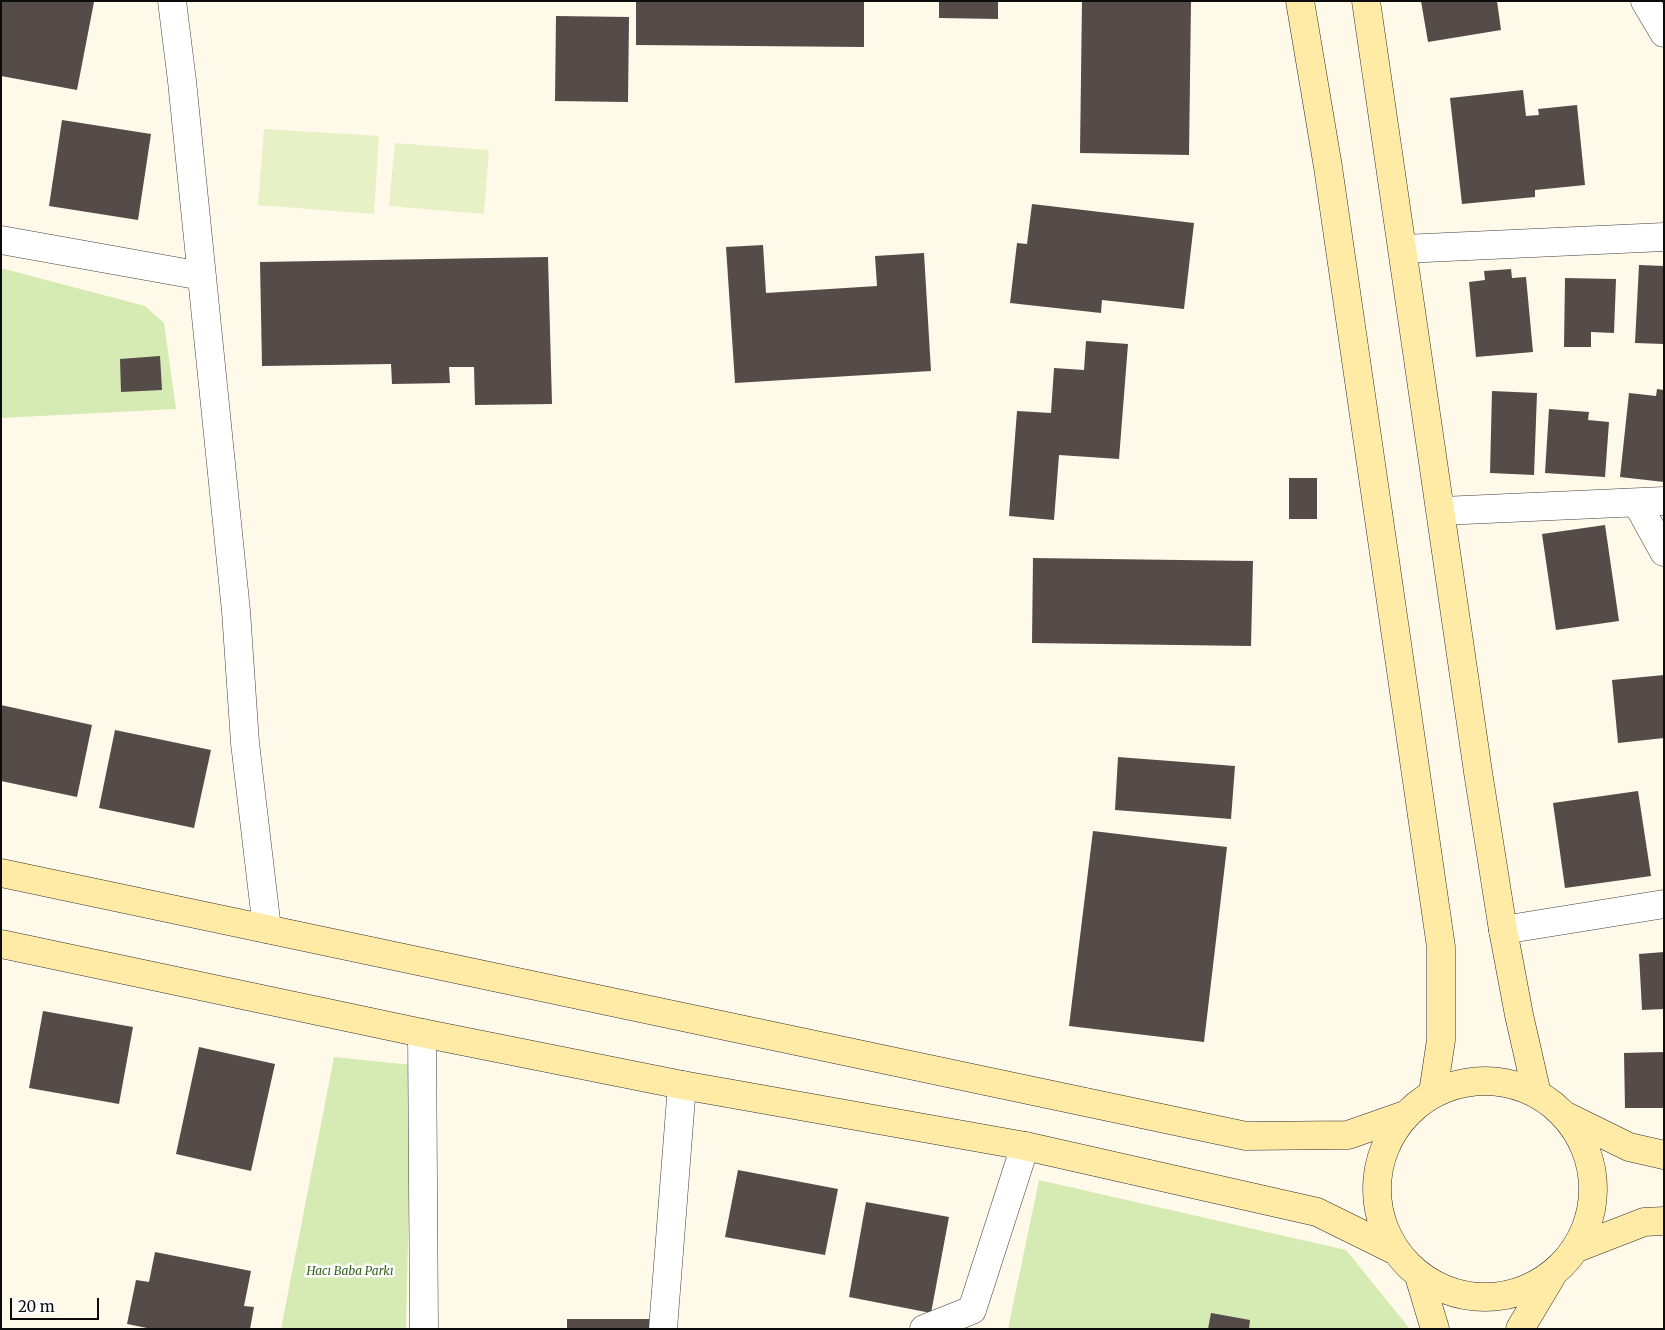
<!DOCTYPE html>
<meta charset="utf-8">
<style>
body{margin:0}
#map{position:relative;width:1665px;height:1330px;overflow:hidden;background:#fff9ea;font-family:Merriweather,serif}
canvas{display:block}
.frame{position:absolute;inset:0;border:2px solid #0c0c0c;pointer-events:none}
.scale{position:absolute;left:10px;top:1298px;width:89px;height:22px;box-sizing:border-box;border:2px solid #0c0c0c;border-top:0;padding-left:6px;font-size:15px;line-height:18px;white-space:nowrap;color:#0c0c0c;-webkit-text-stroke:4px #fff;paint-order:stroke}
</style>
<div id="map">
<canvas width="1665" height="1330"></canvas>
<div class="frame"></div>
<div class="scale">20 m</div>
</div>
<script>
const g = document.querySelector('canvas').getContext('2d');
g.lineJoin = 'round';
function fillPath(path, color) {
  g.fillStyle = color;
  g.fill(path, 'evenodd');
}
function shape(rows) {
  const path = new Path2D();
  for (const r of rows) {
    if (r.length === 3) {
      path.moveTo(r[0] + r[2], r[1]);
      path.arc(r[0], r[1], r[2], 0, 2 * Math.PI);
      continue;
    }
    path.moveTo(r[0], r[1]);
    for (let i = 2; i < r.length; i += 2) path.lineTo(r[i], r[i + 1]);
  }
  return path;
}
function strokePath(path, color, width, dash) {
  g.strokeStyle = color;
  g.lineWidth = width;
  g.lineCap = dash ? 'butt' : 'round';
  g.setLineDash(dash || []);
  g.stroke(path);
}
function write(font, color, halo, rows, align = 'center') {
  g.font = font + ' Merriweather,serif';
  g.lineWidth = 5;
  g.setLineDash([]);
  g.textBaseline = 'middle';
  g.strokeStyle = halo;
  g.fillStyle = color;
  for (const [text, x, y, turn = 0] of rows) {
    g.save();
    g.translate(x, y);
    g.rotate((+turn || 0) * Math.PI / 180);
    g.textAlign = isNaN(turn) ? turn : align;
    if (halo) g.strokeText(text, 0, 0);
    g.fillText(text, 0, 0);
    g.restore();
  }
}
const green = shape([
 [1,268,145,306,164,323,176,409,1,418],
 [334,1057,412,1065,406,1329,281,1329],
 [1039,1180,1346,1250,1410,1329,1008,1329]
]);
const pitch = shape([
 [264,129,379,136,374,214,258,205],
 [395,143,489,150,484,214,389,206]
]);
const building = shape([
 [1,1,94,2,77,90,1,76],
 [636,1,864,1,864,47,636,45],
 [939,1,998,1,998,19,939,18],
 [1082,1,1191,1,1189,155,1080,153],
 [1421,1,1497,1,1501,30,1428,42],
 [556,16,629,17,628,102,555,101],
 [1523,90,1526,116,1539,115,1538,109,1577,105,1585,185,1535,190,1535,197,1462,204,1450,98],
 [62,120,151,134,138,220,49,206],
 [1032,204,1194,223,1184,309,1102,300,1101,313,1010,303,1017,243,1027,244],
 [763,245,766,293,877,286,875,256,924,253,931,371,735,383,726,247],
 [548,257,552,404,475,405,474,367,449,367,450,383,392,384,391,364,262,366,260,262],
 [1639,265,1664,266,1664,344,1635,343],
 [1511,269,1512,278,1526,277,1533,352,1476,357,1469,282,1485,280,1484,271],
 [1565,278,1616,279,1614,333,1591,332,1591,347,1564,347],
 [1086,341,1128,344,1119,459,1059,455,1054,520,1009,516,1017,411,1051,413,1054,368,1084,370],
 [160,356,162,390,121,392,120,359],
 [1657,389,1664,390,1664,482,1620,477,1629,393,1656,396],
 [1492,391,1537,393,1534,475,1490,473],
 [1549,409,1589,412,1588,420,1609,422,1605,477,1545,473],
 [1289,478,1317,478,1317,519,1289,519],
 [1605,525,1619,621,1556,630,1542,534],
 [1033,558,1253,561,1251,646,1032,643],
 [1664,675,1664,738,1618,743,1612,680],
 [1,705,92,725,77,797,1,781],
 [115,730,211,750,194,828,99,808],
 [1118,757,1235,766,1231,819,1115,810],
 [1638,791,1651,876,1565,888,1553,803],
 [1093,831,1227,847,1204,1042,1069,1026],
 [1664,952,1664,1009,1642,1010,1639,954],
 [43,1011,133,1027,119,1104,29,1088],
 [199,1047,275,1064,251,1171,176,1154],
 [1664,1052,1664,1108,1625,1108,1624,1053],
 [738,1170,838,1189,825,1255,725,1237],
 [866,1202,949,1217,931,1313,849,1297],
 [155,1252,251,1271,244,1306,254,1307,250,1329,152,1329,127,1324,136,1280,149,1282],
 [1211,1313,1250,1320,1249,1329,1208,1329],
 [567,1319,649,1319,650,1329,567,1329]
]);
const street = shape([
 [172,1,182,81,236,611,245,743,267,929],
 [1645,1,1664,33],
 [1,240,202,276],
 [1403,249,1664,237],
 [1637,503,1664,552],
 [1442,511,1664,501],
 [1503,930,1664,904],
 [422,1033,424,1329],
 [663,1329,682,1085],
 [924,1329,972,1310,1025,1146]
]);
const secondary = shape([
 [1300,1,1328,167,1441,947,1441,1040,1433,1093],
 [1366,1,1478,772,1503,930,1519,1015,1537,1094],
 [1,873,1246,1136,1348,1135,1405,1115],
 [1,944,422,1033,682,1085,1025,1146,1317,1212,1394,1250],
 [1485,1189,108],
 [1566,1116,1629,1147,1664,1155],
 [1577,1248,1644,1222,1664,1221],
 [1419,1276,1435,1329],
 [1520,1329,1551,1277]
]);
const parkNames = [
 ["Hacı Baba Parkı",350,1272]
];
fillPath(green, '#d6eab3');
fillPath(pitch, '#e7f1c5');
fillPath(building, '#554b48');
strokePath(street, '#3f3f3f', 29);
strokePath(secondary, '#2e2e2e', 29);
strokePath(street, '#fff', 28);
strokePath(secondary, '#ffeba5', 28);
write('italic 12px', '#32651a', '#fff', parkNames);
</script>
